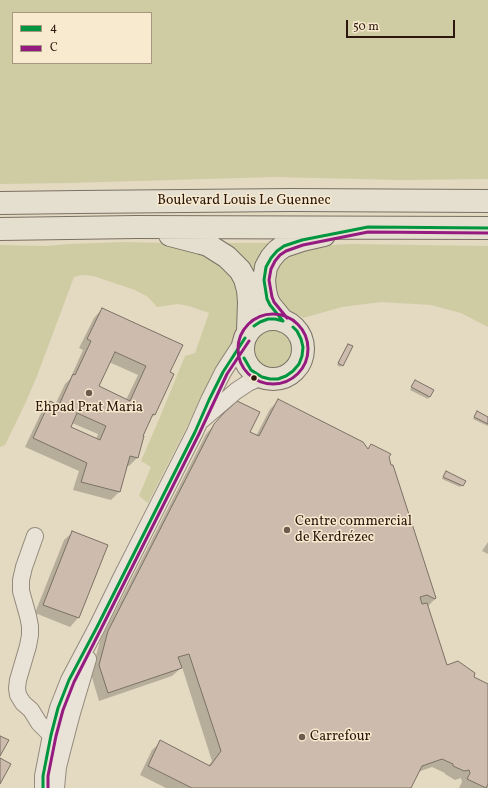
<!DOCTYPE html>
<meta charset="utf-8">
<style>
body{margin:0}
#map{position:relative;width:488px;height:788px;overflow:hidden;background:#e4d9c1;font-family:Vollkorn,serif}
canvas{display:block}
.legend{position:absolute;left:12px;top:12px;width:140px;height:52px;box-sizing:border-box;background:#f7eace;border:1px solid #a69682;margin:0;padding:5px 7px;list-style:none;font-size:12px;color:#2d170f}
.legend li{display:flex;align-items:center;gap:8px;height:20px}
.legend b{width:20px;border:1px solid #a69682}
.scale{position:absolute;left:346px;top:20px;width:109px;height:18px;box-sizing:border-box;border:2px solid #2d170f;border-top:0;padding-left:5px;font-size:12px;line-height:14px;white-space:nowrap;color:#2d170f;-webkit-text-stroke:3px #f7eace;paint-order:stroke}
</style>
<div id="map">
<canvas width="488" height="788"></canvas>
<ul class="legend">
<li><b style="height:5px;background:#009640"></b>4</li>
<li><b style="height:5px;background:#951b81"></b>C</li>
</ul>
<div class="scale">50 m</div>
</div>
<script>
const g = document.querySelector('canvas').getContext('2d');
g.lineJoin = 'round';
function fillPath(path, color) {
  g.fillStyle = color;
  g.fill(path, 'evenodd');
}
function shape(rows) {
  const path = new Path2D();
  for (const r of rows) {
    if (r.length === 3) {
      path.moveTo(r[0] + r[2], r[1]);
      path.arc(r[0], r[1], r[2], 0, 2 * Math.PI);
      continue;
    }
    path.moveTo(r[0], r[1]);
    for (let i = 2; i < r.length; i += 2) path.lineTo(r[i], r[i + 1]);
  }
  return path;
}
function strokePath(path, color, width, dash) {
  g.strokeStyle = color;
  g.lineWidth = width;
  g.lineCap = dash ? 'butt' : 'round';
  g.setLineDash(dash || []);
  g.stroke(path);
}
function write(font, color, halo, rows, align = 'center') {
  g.font = font + ' Vollkorn,serif';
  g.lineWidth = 3;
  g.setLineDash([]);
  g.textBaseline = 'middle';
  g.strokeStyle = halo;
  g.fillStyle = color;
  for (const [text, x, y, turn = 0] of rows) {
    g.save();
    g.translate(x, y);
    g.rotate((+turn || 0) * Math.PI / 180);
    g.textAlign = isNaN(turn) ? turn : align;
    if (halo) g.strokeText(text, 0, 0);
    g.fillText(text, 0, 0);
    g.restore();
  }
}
const green = shape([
 [0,0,488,0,488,179,401,180,274,177,68,183,0,184],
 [13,13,151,13,151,63,13,63],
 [123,242,168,243,208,254,239,280,244,322,235,343,218,371,196,409,148,503,139,496,151,467,141,461,160,417,185,356,195,353,209,313,189,306,178,304,157,307,148,297,135,290,93,276,82,275,74,277,37,376,25,404,5,445,0,447,0,245,47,246,69,244],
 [219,243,272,243,254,287],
 [350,244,488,246,488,327,461,313,431,305,381,302,342,307,303,318,284,307,274,297,274,263,285,254,315,246],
 [273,348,20]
]);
const shadow = shape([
 [102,309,169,373,155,414,149,420,141,436,137,458,129,466,127,466,119,492,111,500,73,490,79,471,25,447,42,411,50,403,55,405,65,384,70,379,83,350,79,348,94,318],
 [109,362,138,375,126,400,98,387],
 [72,423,98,434,96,439,70,428],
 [348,345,342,365,340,367,337,365,346,347],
 [415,381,433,390,428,399,410,390],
 [279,400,367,450,371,445,388,457,390,466,392,466,435,599,427,607,446,666,472,677,488,686,488,788,459,788,462,782,461,778,455,780,445,774,445,773,432,767,418,772,410,788,166,788,140,775,152,750,161,742,208,766,212,761,182,667,172,676,99,701,91,674,100,641,206,434,216,423,249,432,256,436,270,409],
 [477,412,488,418,488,426,473,419],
 [446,472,462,485,460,487,442,479],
 [73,532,107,545,78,618,70,627,35,613,64,540],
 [488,542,488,554,482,551]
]);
const building = shape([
 [102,308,183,345,170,372,174,374,155,415,153,414,143,436,144,436,138,458,130,456,120,492,81,482,87,463,33,438,50,401,59,405,73,374,75,375,91,341,87,339,102,308],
 [115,352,146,366,130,401,99,386,115,352],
 [77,413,106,426,100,440,71,427,77,413],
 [348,344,353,346,343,366,338,363,348,344],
 [415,380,434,390,430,397,411,387,415,380],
 [278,399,363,442,368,449,371,444,391,454,389,457,391,465,393,465,436,598,435,599,427,595,420,597,422,604,427,603,447,665,458,661,475,673,474,677,488,684,488,784,486,788,467,779,470,773,469,770,464,771,453,766,453,764,442,759,422,766,411,788,192,788,148,766,160,740,210,766,221,751,189,654,178,657,182,668,108,693,99,665,108,631,214,424,224,413,237,401,260,412,250,432,259,436,278,399],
 [477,411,488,417,488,424,474,417,477,411],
 [446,471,466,481,463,486,443,477,446,471],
 [72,531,108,545,79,618,43,605,72,531],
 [0,736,9,740,0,756,0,736],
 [0,758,11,764,0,784,0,758]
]);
const street = shape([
 [202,420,236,391,248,383,262,377],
 [35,536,24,567,21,580,21,591,28,616,30,626,30,635,28,646,18,680,17,688,18,695,23,703,31,710,39,723,51,735],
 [43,788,43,776,51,735,58,708,69,680,97,627,122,576,150,521,195,432,209,400,223,372,245,338],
 [56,788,58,767,62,751,72,713,88,659]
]);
const primary = shape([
 [0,203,79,202,291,200,488,201],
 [0,229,136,227,488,228],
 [170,235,201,243,208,245,227,257,240,270,245,279,248,290,249,302,248,331],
 [273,349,30],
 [283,321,270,305,267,299,265,290,264,280,266,267,271,258,277,251,284,246,302,240,324,235]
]);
const bus1 = shape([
 [283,321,270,305,267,299,264,280,266,267,271,258,277,251,284,246,302,240,368,227,488,228],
 [254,326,260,322,268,319,275,319,283,321],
 [244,358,251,370,262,377,270,379,278,379,286,376,293,371,299,364,302,356,303,347,301,339,297,331,293,327],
 [43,788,43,776,51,735,58,708,69,680,97,627,195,432,209,400,223,372,245,338]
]);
const bus2 = shape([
 [273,349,35],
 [287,318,274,302,272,297,269,280,271,269,275,261,280,255,286,251,303,245,368,232,488,233],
 [48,788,48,776,56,736,63,710,74,682,101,629,199,434,214,402,227,374,249,341]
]);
const markers = [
 [254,378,3.5,"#2d170f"],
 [89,393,4,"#6d5b4d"],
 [287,530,4,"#6d5b4d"],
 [302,737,4,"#6d5b4d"]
];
const streetNames = [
 ["Boulevard Louis Le Guennec",244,201]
];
const poiNames = [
 ["Ehpad Prat Maria",89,408,"center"],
 ["Centre commercial",295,522],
 ["de Kerdrézec",295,538],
 ["Carrefour",310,737]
];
fillPath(green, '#cfcca3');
fillPath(shadow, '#0003');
fillPath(building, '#cdbcad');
strokePath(building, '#7a7165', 1);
strokePath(street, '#948a7c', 18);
strokePath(primary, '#7a7165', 24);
strokePath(street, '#e9e3d7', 16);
strokePath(primary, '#e5dfd0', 22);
strokePath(bus1, '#009640', 3);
strokePath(bus2, '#951b81', 3);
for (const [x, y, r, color] of markers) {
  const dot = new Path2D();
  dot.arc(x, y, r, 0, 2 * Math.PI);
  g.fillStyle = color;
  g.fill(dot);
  strokePath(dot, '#f7eace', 1.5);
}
write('14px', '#2d170f', '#f7eace', streetNames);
write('14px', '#2d170f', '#f7eace', poiNames, 'left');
</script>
